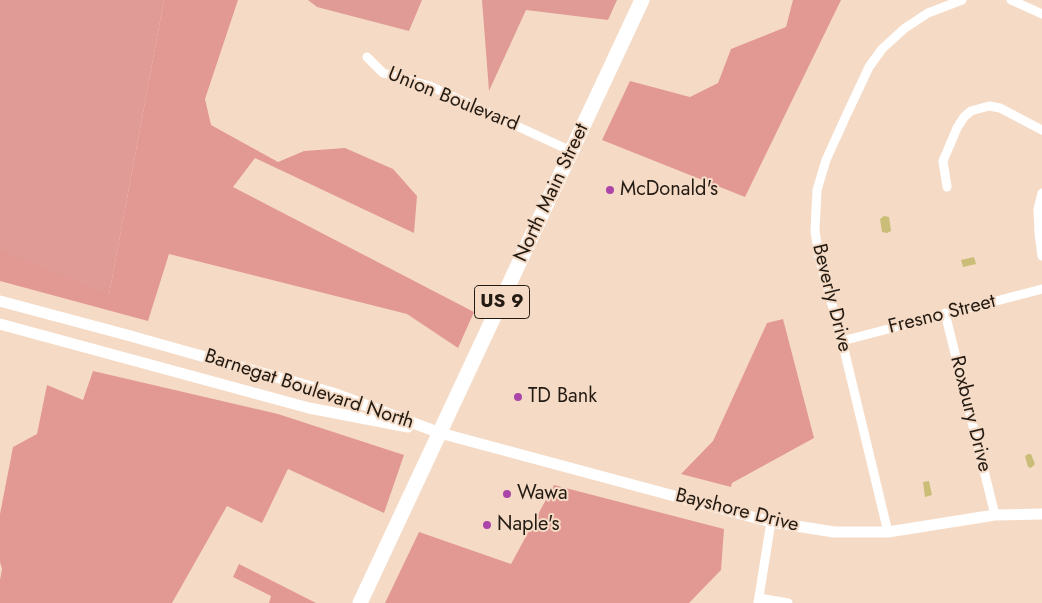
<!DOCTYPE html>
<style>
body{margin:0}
canvas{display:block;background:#f5dbc6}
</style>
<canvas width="1042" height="603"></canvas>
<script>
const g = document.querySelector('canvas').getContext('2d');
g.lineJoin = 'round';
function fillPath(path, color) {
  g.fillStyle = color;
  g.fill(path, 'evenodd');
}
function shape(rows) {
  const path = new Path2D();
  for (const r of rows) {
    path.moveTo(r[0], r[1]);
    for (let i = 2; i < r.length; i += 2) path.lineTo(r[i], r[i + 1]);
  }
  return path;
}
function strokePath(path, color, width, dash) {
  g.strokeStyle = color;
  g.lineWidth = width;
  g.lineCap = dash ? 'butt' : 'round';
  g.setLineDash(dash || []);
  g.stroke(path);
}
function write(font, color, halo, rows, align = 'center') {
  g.font = font + ' Jost,sans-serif';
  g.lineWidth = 4;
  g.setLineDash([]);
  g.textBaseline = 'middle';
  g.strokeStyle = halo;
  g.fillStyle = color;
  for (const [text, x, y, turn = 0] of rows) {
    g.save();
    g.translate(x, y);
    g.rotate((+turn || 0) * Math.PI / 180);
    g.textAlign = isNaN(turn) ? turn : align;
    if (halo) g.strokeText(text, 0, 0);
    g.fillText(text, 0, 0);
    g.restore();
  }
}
const green = shape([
 [0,0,164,0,109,295,0,281],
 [308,0,422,0,409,31,317,7],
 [482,0,617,0,608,20,526,10,489,91]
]);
const forest = shape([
 [164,0,238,0,205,99,211,125,278,162,304,151,345,148,393,169,417,196,414,233,255,158,233,187,474,312,458,348,407,314,169,254,148,321,0,281,0,250,109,295],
 [793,0,841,0,745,197,602,140,630,81,690,97,718,83,731,49,786,27],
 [783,319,814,438,732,483,731,487,681,474,713,441,767,323],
 [93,371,278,414,404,455,384,513,288,469,262,523,227,506,172,603,0,603,0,580,2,569,0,562,0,514,13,447,37,434,47,385,83,400],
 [554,485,724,529,721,570,689,603,385,603,419,532,511,564],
 [239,564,316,603,269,603,271,596,233,577]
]);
const water = shape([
 [884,216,889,217,891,231,887,233,882,232,880,219],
 [974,257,976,264,963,267,961,260],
 [1028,454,1031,454,1035,464,1031,468,1028,467,1025,456],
 [929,481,932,495,925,497,923,482]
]);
const street = shape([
 [1011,0,1042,14],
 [367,57,383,73,430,86,571,151],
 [947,187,943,161,957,128,964,117,971,111,989,106,1000,108,1042,130],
 [1042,193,1038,209,1039,233,1042,256],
 [945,313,995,515],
 [842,341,1042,289],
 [888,532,842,341,819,257,815,231,817,190,826,160,846,116,869,67,882,49,905,28,928,13,962,0],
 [759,598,788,603],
 [758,603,771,522]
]);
const secondary = shape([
 [0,301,127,335,333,393,440,433,771,522,834,532,888,532,995,515,1042,514],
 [0,324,309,408,408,427]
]);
const highway = shape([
 [360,603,642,0]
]);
const markers = [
 [610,190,5,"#ab45a9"],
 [518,397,5,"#ab45a9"],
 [507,494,5,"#ab45a9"],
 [487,525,5,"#ab45a9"]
];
const shields = [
 [502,302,55]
];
const shieldNames = [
 ["US 9",502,302]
];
const streetNames = [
 ["Union Boulevard",453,100,22],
 ["North Main Street",552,193,-65],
 ["Beverly Drive",831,298,76],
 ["Fresno Street",942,315,-14],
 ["Barnegat Boulevard North",309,390,18],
 ["Roxbury Drive",970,414,76],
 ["Bayshore Drive",737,511,14]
];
const poiNames = [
 ["McDonald's",620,190],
 ["TD Bank",528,397],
 ["Wawa",517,494],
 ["Naple's",497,525]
];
fillPath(green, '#e09b96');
fillPath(forest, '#e39993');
fillPath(water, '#cabd78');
strokePath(street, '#fff', 9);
strokePath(secondary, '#fff', 11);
strokePath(highway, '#fff', 15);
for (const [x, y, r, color] of markers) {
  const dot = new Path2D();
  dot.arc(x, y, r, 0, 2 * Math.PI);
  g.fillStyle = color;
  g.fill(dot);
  strokePath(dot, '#f5dbc6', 2);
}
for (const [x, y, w] of shields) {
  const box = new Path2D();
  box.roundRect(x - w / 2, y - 16.5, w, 33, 4);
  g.fillStyle = '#f5dbc6';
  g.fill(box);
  strokePath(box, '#231a12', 1);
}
write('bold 19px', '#231a12', null, shieldNames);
write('20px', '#231a12', '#f5dbc6', streetNames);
write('20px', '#231a12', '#f5dbc6', poiNames, 'left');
</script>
